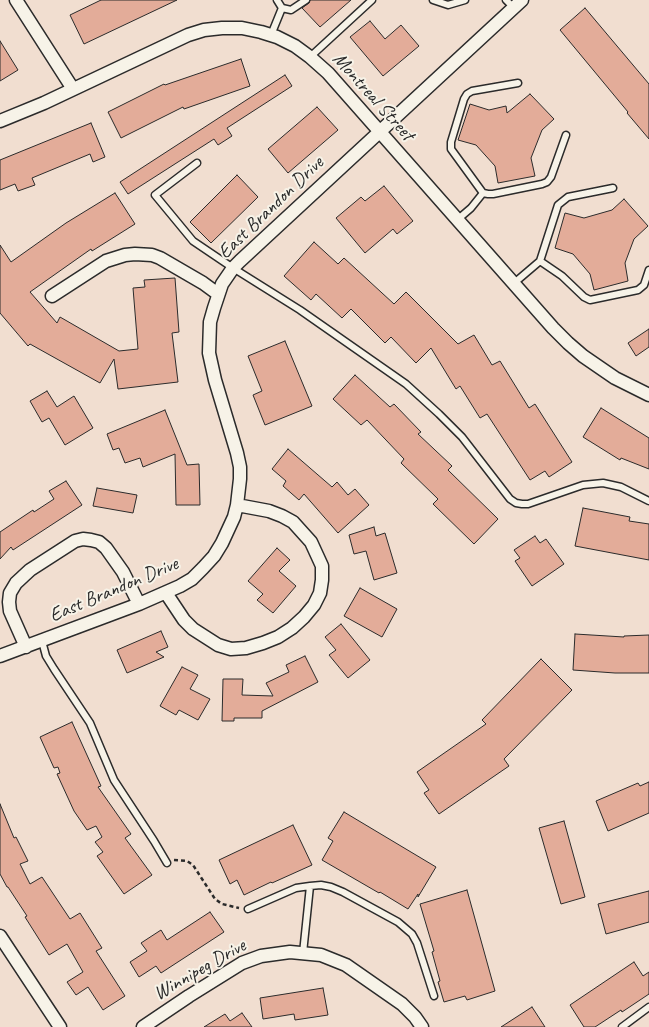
<!DOCTYPE html>
<style>
body{margin:0}
canvas{display:block;background:#f1ded0}
</style>
<canvas width="649" height="1027"></canvas>
<script>
const g = document.querySelector('canvas').getContext('2d');
g.lineJoin = 'round';
function fillPath(path, color) {
  g.fillStyle = color;
  g.fill(path, 'evenodd');
}
function shape(rows) {
  const path = new Path2D();
  for (const r of rows) {
    path.moveTo(r[0], r[1]);
    for (let i = 2; i < r.length; i += 2) path.lineTo(r[i], r[i + 1]);
  }
  return path;
}
function strokePath(path, color, width, dash) {
  g.strokeStyle = color;
  g.lineWidth = width;
  g.lineCap = dash ? 'butt' : 'round';
  g.setLineDash(dash || []);
  g.stroke(path);
}
function write(font, color, halo, rows, align = 'center') {
  g.font = font + ' Caveat,sans-serif';
  g.lineWidth = 4;
  g.setLineDash([]);
  g.textBaseline = 'middle';
  g.strokeStyle = halo;
  g.fillStyle = color;
  for (const [text, x, y, turn = 0] of rows) {
    g.save();
    g.translate(x, y);
    g.rotate((+turn || 0) * Math.PI / 180);
    g.textAlign = isNaN(turn) ? turn : align;
    if (halo) g.strokeText(text, 0, 0);
    g.fillText(text, 0, 0);
    g.restore();
  }
}
const building = shape([
 [101,0,177,0,84,44,70,15,101,0],
 [310,0,351,0,320,27,302,8,309,3,310,0],
 [585,8,649,84,649,139,627,113,628,112,560,30,585,8],
 [370,21,385,39,401,25,419,46,383,76,350,37,370,21],
 [0,41,18,70,0,81,0,41],
 [241,59,250,86,184,109,183,107,121,138,108,112,164,84,165,85,241,59],
 [285,75,292,86,227,128,232,136,218,145,214,139,128,194,120,182,285,75],
 [530,94,554,119,542,130,531,158,535,176,498,183,495,166,476,145,458,140,470,104,489,110,506,106,507,113,530,94],
 [317,107,338,130,288,173,268,149,317,107],
 [91,123,105,157,93,162,90,154,32,178,35,185,18,191,15,184,0,190,0,160,91,123],
 [237,175,258,197,211,243,190,222,237,175],
 [384,186,413,221,397,234,393,229,365,253,336,218,361,197,365,201,384,186],
 [115,193,135,224,92,251,91,249,30,292,57,323,60,317,119,351,138,349,133,288,145,287,144,280,175,278,179,332,172,333,178,382,118,389,114,359,100,383,30,344,28,346,0,313,0,245,11,262,66,223,115,193],
 [624,199,648,226,634,239,625,263,628,281,594,290,590,274,573,254,555,248,565,213,584,218,612,210,624,199],
 [314,242,338,264,344,258,394,304,406,292,458,344,474,335,492,365,500,361,529,408,535,404,572,462,549,477,545,471,530,480,487,414,480,418,460,386,456,389,431,348,416,363,391,337,385,343,351,309,342,318,316,294,311,300,284,276,314,242],
 [649,329,649,347,636,356,628,343,649,329],
 [285,341,312,406,265,425,253,395,262,391,248,356,285,341],
 [355,375,390,407,394,404,421,432,418,434,452,466,448,470,498,519,474,544,433,504,438,499,401,463,404,459,367,420,361,425,333,399,355,375],
 [47,391,57,407,74,396,93,428,65,445,49,418,42,422,30,401,47,391],
 [601,408,649,438,649,469,621,458,620,460,583,437,601,408],
 [165,410,187,465,199,464,200,505,176,505,175,454,143,467,140,458,125,463,119,448,113,450,107,434,165,410],
 [288,449,332,487,337,482,348,495,355,489,369,505,338,533,304,494,299,500,283,486,286,481,272,469,288,449],
 [66,481,82,505,13,550,11,547,0,559,0,532,33,510,34,512,54,499,49,491,66,481],
 [97,488,137,495,133,513,93,506,97,488],
 [583,508,630,517,629,521,649,524,649,560,575,546,583,508],
 [374,527,376,536,385,533,397,573,374,580,366,551,354,554,349,535,374,527],
 [535,536,540,543,546,539,564,564,532,586,515,561,520,558,514,550,535,536],
 [277,548,290,560,279,571,296,586,273,613,257,600,263,594,248,581,277,548],
 [360,588,397,609,382,637,344,616,360,588],
 [341,624,370,660,348,678,329,655,336,650,325,637,341,624],
 [161,631,168,647,156,652,164,657,127,673,117,650,161,631],
 [575,634,624,637,624,636,649,635,649,673,615,673,573,670,575,634],
 [305,656,318,682,262,711,262,718,234,718,234,721,222,721,223,679,243,679,242,695,273,696,266,683,289,672,286,665,305,656],
 [541,659,572,690,504,759,509,766,439,814,424,793,429,790,417,772,486,724,482,720,541,659],
 [182,667,198,675,190,689,210,699,198,720,179,710,176,715,160,706,182,667],
 [72,722,101,786,98,787,131,834,125,838,152,875,124,894,97,856,103,852,95,842,102,837,96,826,87,830,74,811,57,774,60,773,58,767,54,768,40,737,72,722],
 [649,782,649,813,608,831,596,801,638,783,640,786,649,782],
 [0,804,14,838,16,837,28,861,20,864,30,884,42,877,70,919,80,913,102,948,96,951,125,996,103,1010,88,987,76,995,67,982,83,972,67,944,49,955,25,917,27,916,8,887,7,887,0,874,0,804],
 [344,812,436,867,418,897,418,894,408,909,380,892,379,893,322,860,333,841,328,838,344,812],
 [564,821,585,897,561,904,539,828,564,821],
 [293,825,312,865,272,883,271,882,244,895,237,880,230,884,219,860,293,825],
 [467,890,495,991,467,1000,465,996,444,1002,438,982,440,981,432,952,434,951,420,904,467,890],
 [649,891,649,922,606,934,598,904,649,891],
 [210,912,224,932,161,973,156,966,139,977,130,962,147,951,141,943,161,930,167,940,210,912],
 [634,962,643,976,649,972,649,994,622,1012,621,1010,595,1027,584,1027,570,1005,634,962],
 [323,988,328,1015,295,1020,294,1014,263,1019,260,998,323,988],
 [532,1007,545,1027,501,1027,532,1007],
 [242,1013,252,1027,204,1027,225,1014,230,1021,242,1013]
]);
const path = shape([
 [174,860,187,861,193,865,215,899,222,904,239,908]
]);
const service = shape([
 [277,0,282,8,291,10,306,0],
 [433,0,448,5,465,0],
 [506,0,514,8],
 [271,35,282,8],
 [310,57,372,0],
 [197,163,155,195,193,241,233,268,300,310,406,384,439,414,462,437,510,499,516,503,522,504,528,504,583,485,603,483,621,487,649,501],
 [483,193,451,149,451,142,464,99,467,94,472,91,518,83],
 [457,220,471,208,483,193,488,194,493,194,542,184,547,182,551,177,566,135],
 [540,261,562,276,584,297,590,300,638,290,644,285,649,270],
 [513,284,540,261,558,205,568,197,613,188],
 [42,641,46,656,54,669,90,723,114,780,154,841,167,863],
 [248,909,296,888,310,886,321,885,331,887,343,892,398,922,412,934,417,943,434,996],
 [303,953,310,886],
 [622,1027,649,1007]
]);
const minor = shape([
 [16,0,73,89],
 [0,121,44,103,188,35,204,30,222,28,242,28,261,32,277,37,295,46,310,57,328,73,553,328,568,343,583,356,615,378,649,395],
 [52,296,106,261,125,255,135,254,152,255,160,258,203,283,218,294],
 [166,593,184,620,193,629,218,645,231,649,246,648,263,643,278,637,292,628,304,617,314,605,320,593,322,580,322,566,311,542,293,522,282,516,269,511,237,505],
 [26,647,10,611,9,602,10,593,16,583,30,570,75,541,83,539,91,540,99,542,106,548,123,572,139,604],
 [0,656,139,604,180,586,192,579,203,568,214,556,222,543,234,517,237,505,240,479,240,467,237,453,215,380,209,353,210,322,214,308,222,284,233,268,240,261,522,0],
 [0,936,60,1027],
 [143,1027,189,996,242,963,261,956,290,952,321,955,346,965,402,1004,415,1017,422,1027]
]);
const streetNames = [
 ["Montreal Street",373,97,48],
 ["East Brandon Drive",271,208,-44],
 ["East Brandon Drive",114,590,-23],
 ["Winnipeg Drive",200,970,-30]
];
fillPath(building, '#e3ac99');
strokePath(building, '#2b2b2b', 1);
strokePath(service, '#2b2b2b', 9);
strokePath(minor, '#2b2b2b', 15);
strokePath(path, '#2b2b2b', 2.5, [4, 3]);
strokePath(service, '#f7f3e8', 6);
strokePath(minor, '#f7f3e8', 12);
write('20px', '#2b2b2b', '#f7f3e8', streetNames);
</script>
